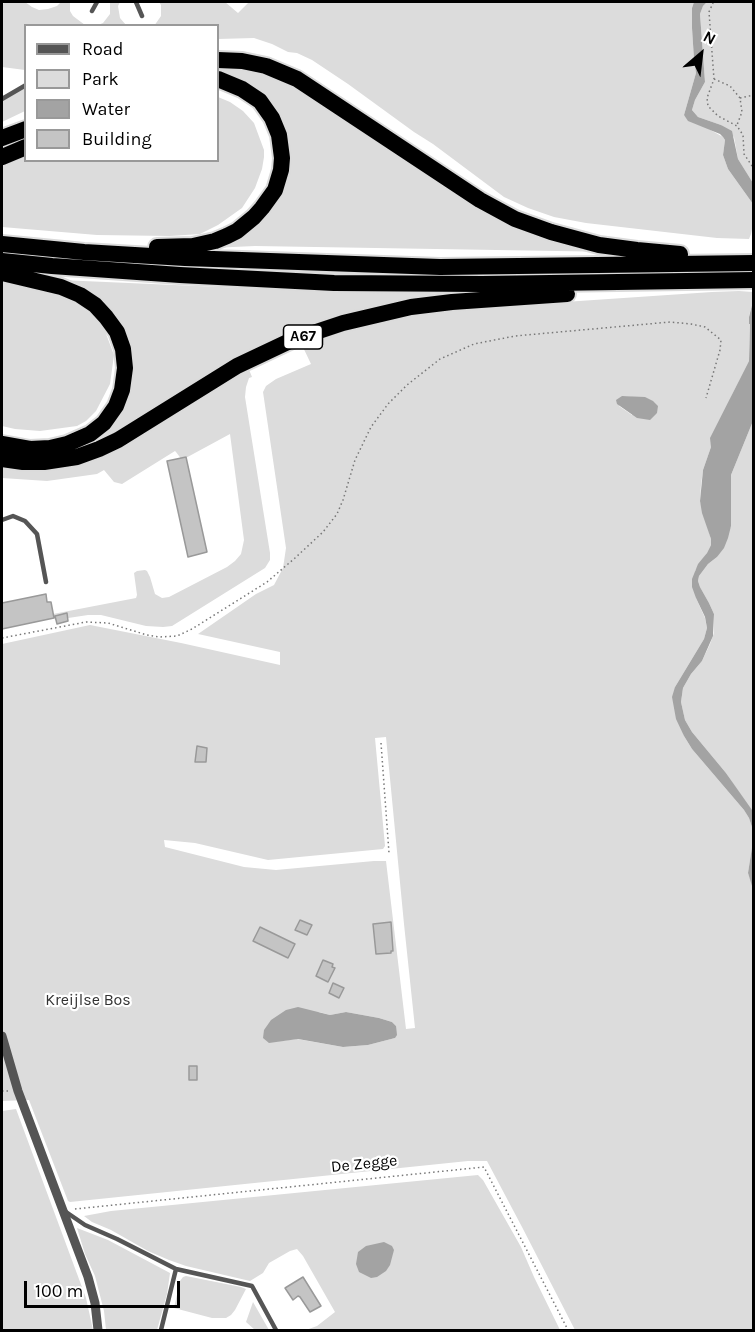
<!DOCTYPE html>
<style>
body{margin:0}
#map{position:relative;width:755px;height:1332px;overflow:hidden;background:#fff;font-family:Karla,sans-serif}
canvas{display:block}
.frame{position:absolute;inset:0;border:3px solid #000;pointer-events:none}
.legend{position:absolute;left:24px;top:24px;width:195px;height:138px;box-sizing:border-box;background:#fff;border:2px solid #999;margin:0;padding:8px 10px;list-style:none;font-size:18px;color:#000}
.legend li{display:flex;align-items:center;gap:12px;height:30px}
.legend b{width:30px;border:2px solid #999}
.north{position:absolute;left:671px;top:24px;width:60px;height:60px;-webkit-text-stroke:4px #fff;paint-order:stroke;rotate:28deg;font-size:16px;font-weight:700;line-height:24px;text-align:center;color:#000}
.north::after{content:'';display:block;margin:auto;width:21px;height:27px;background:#000;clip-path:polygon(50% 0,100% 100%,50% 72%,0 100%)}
.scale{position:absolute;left:24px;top:1281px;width:156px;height:27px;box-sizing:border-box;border:3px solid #000;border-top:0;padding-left:8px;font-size:18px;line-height:21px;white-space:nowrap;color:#000;-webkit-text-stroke:4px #fff;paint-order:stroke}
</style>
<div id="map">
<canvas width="755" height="1332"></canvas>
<div class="frame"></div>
<ul class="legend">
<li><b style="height:8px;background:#555"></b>Road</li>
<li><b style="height:16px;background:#dcdcdc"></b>Park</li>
<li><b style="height:16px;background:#a3a3a3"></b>Water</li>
<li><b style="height:16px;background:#c4c4c4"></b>Building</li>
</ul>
<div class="north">N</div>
<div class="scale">100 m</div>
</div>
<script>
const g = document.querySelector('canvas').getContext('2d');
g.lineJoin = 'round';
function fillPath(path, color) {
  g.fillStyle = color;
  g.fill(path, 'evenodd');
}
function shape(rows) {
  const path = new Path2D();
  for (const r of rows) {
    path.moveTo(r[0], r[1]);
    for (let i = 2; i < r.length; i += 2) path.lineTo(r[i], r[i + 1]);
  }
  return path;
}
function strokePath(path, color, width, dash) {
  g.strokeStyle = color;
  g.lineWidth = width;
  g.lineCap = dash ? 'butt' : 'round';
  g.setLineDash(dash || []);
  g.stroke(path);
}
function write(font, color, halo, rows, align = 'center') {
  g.font = font + ' Karla,sans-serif';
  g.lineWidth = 4.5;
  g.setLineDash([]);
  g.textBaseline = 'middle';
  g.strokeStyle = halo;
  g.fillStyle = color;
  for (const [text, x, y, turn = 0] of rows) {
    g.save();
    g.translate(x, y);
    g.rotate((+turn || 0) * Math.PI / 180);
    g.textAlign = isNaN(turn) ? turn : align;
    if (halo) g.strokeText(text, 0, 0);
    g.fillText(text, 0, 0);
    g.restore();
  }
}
const green = shape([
 [7,2,25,2,32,7,39,10,48,9,57,6,61,2,70,2,70,11,73,16,85,25,26,26,25,70,2,67,2,4],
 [110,2,120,2,118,6,120,18,126,25,98,25,103,23,110,14],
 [159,2,225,2,238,13,249,2,694,2,692,8,692,28,694,59,696,73,684,115,723,137,725,140,723,155,728,169,753,204,753,224,751,234,749,239,717,238,586,223,554,217,528,208,504,197,433,144,414,132,348,84,312,60,297,53,288,52,272,44,254,38,218,39,218,26,154,26,161,16,161,5],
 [707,2,753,2,753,183,738,159,734,137,721,125,698,117,692,110,695,100,705,82,700,14,703,6],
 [218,64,278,74,474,200,617,252,255,246,211,248,271,200,280,127,218,76],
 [25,87,25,111,2,122,2,97],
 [218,97,230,102,243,111,254,123,264,150,264,157,262,169,255,188,242,208,218,225,200,234,170,236,97,235,2,227,2,167,25,158,26,160,218,160],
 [60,280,266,289,428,293,467,296,314,327,255,347,214,370,149,412,121,428,96,440,111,422,127,344],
 [2,281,49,291,73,302,91,314,105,331,114,355,110,384,96,411,86,421,77,426,40,431,15,429,2,426],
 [739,291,753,292,752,295,753,301,749,316,749,323,750,323,749,361,732,395,711,447,703,470,701,485,700,501,711,539,711,545,707,553,695,571,696,598,705,618,707,628,704,639,675,687,684,736,692,749,744,810,749,818,753,830,753,841,748,873,754,889,753,1330,575,1330,522,1227,487,1161,468,1161,70,1202,68,1201,29,1100,2,1101,2,644,90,625,181,643,280,665,280,652,198,634,256,594,274,585,283,568,286,548,263,392,266,386,276,379,311,364,301,343,331,334,401,317,461,309,712,292],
 [622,396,633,397,632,415,619,406],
 [386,737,404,924,415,1028,406,1029,386,861,374,861,276,870,244,867,165,847,164,840,195,843,268,860,383,849,385,846,375,738],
 [319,1012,330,1015,346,1012,379,1018,392,1022,396,1026,395,1038,368,1045,343,1047,297,1039,271,1042],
 [248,367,252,377,249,378,246,387,245,397,270,553,270,560,265,568,172,626,163,627,146,626,101,615,88,615,55,620,53,614,136,598,137,595,134,573,137,571,145,570,147,571,150,577,155,594,162,598,169,597,227,567,235,561,241,554,244,540,230,434,182,460,176,452,175,451,122,484,114,482,104,470,97,474,47,481,2,478,2,462,63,462],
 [753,421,753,813,726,773,692,732,685,720,681,702,683,688,691,674,702,661,710,644,714,633,714,614,709,603,700,587,698,581,699,576,708,564,717,557,731,526,731,475],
 [16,1109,86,1298,93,1330,2,1330,2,1111],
 [478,1175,483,1180,521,1247,534,1277,560,1330,306,1330,317,1326,335,1312,303,1256,297,1249,290,1251,269,1263,263,1273,250,1281,186,1266,169,1260,148,1251,111,1230,92,1222,84,1216,111,1211],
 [77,1228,108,1240,170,1273,167,1294,157,1330,106,1330,104,1311,95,1276,85,1254],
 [186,1276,241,1287,246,1289,235,1310,231,1315,226,1318,212,1318,174,1308,180,1281,183,1277],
 [253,1302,269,1330,255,1330,246,1322]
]);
const water = shape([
 [694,2,707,2,703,6,700,14,705,82,695,100,692,110,698,117,721,125,732,131,738,159,753,183,753,204,728,169,723,155,725,140,723,137,720,134,688,121,684,115,696,73,694,59,692,28,692,8],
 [753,301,753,421,731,475,731,526,728,538,724,548,717,557,708,564,699,576,698,581,700,587,709,603,714,614,713,636,702,661,691,674,683,688,681,702,685,720,692,732,726,773,752,810,753,813,753,836,753,830,749,818,744,810,692,749,684,736,676,719,672,697,675,687,704,639,707,628,705,617,696,598,692,587,692,579,698,564,707,553,711,545,711,539,702,513,700,501,703,470,711,447,710,438,749,361,750,324,749,324,749,317],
 [622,396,645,397,653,401,658,406,657,413,650,420,637,418,617,404,616,400],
 [753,841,753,889,748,873],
 [298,1007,330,1015,346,1012,379,1018,392,1022,396,1026,397,1035,395,1038,368,1045,343,1047,298,1039,269,1043,263,1038,264,1030,271,1020,286,1010],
 [384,1242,392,1246,394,1250,390,1265,386,1271,377,1277,371,1278,359,1272,356,1264,358,1252,366,1246]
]);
const building = shape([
 [186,457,207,552,188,557,167,461,186,457],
 [46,594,47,602,51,602,54,618,2,629,2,603,46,594],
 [67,613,68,621,57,624,55,616,67,613],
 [197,746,207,748,206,762,195,762,197,746],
 [300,920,312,925,307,935,295,930,300,920],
 [391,922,393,951,391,951,391,953,376,954,373,924,391,922],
 [260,927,295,944,288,958,253,941,260,927],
 [323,960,333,964,332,967,335,968,328,982,316,976,323,960],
 [333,983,344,988,339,998,329,993,333,983],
 [189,1066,197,1066,197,1080,189,1080,189,1066],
 [303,1277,321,1306,310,1312,300,1297,298,1296,293,1300,285,1288,303,1277]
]);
const path = shape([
 [718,2,713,3,709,12,714,79,707,98,708,106,718,116,737,126,743,135,744,154,754,169],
 [714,79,730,86,740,98,742,112,737,125],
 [740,98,754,95],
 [2,638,86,622,108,623,147,635,159,637,177,636,192,629,267,582,295,558,323,532,337,514,343,500,355,460,371,427,388,404,407,385,440,359,474,344,515,336,670,322,691,324,705,327,721,340,720,350,706,398],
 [381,743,389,853],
 [2,1091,9,1091],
 [75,1209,484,1167,568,1330]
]);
const lane = shape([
 [136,2,142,16],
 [92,11,97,2],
 [2,99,26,85],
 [2,520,13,516,25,521,37,534,46,582],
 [66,1212,85,1225,117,1239,176,1269,252,1286,276,1330],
 [161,1330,176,1269]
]);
const street = shape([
 [2,1036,18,1091,88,1277,95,1303,98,1330]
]);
const highway = shape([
 [218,60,242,61,266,66,297,79,480,200,515,219,551,232,599,245,637,250,680,254],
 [2,138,26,129],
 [2,157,26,147],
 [2,244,84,252,185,258,440,267,754,263],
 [157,247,193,246,215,241,227,236,237,231,254,217,262,208,275,190,281,170,282,158,279,135,272,118,260,101,242,89,218,79],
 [2,261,52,266,180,275,334,283,482,284,754,280],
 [2,273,61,287,80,295,95,305,106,317,117,332,123,349,125,368,122,390,116,406,104,423,90,434,67,444,50,448,30,449,2,444],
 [2,459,23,462,44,462,77,457,99,449,118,440,237,366,292,340,343,323,411,307,452,302,567,294]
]);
const shields = [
 [303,337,39]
];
const shieldNames = [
 ["A67",303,337]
];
const parkNames = [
 ["Kreijlse Bos",88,1000]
];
const streetNames = [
 ["De Zegge",364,1164,-6]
];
fillPath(green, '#dcdcdc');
fillPath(water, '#a3a3a3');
fillPath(building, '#c4c4c4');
strokePath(building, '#999', 1.5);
strokePath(highway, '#dbdbdb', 20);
strokePath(path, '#777', 1.5, [1.5, 3]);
strokePath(lane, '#555', 4.5);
strokePath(street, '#555', 9);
strokePath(highway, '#000', 16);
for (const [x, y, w] of shields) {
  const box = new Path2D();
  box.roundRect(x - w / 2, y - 12, w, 24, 4.5);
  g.fillStyle = '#fff';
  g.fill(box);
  strokePath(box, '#000', 1.5);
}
write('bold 15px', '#000', null, shieldNames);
write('16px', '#333', '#fff', parkNames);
write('16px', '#000', '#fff', streetNames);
</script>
